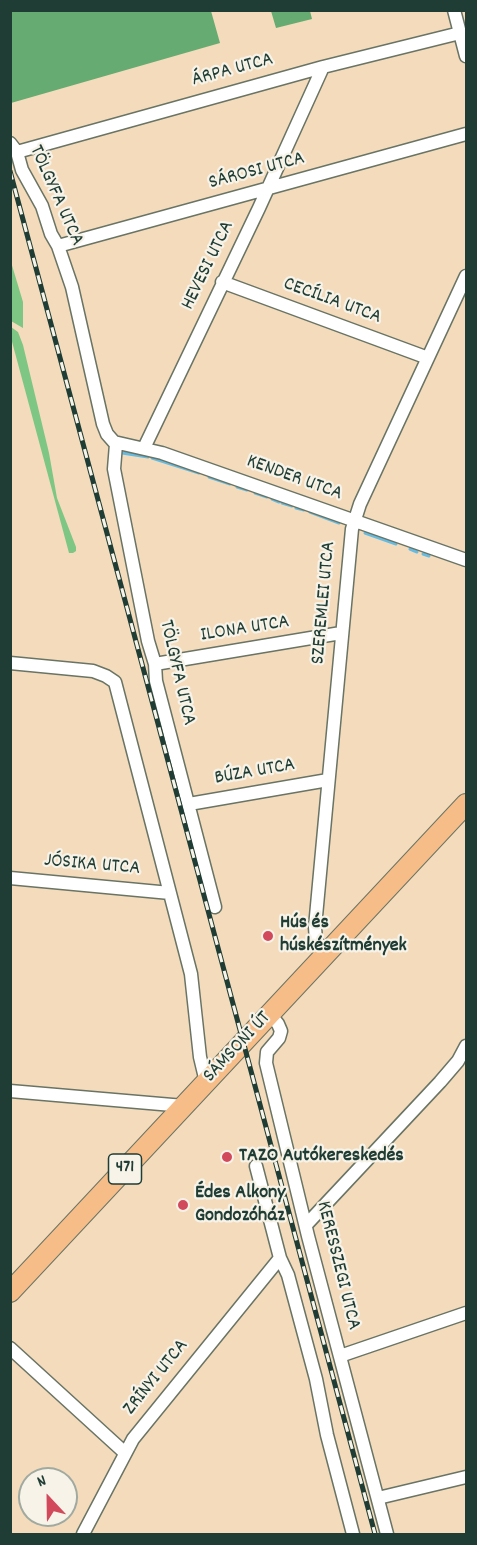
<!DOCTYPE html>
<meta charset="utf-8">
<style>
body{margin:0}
#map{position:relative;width:477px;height:1545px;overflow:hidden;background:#f3dbbc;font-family:Dekko,sans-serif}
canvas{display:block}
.frame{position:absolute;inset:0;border:12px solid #1f3d34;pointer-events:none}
.north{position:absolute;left:18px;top:1467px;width:60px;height:60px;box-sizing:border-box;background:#f7f3e8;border:2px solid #a1aaa0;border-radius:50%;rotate:338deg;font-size:16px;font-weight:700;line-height:24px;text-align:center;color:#1f3d34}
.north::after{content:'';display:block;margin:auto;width:21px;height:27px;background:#d1495b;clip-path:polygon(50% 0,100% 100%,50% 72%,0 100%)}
</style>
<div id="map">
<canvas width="477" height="1545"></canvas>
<div class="frame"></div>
<div class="north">N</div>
</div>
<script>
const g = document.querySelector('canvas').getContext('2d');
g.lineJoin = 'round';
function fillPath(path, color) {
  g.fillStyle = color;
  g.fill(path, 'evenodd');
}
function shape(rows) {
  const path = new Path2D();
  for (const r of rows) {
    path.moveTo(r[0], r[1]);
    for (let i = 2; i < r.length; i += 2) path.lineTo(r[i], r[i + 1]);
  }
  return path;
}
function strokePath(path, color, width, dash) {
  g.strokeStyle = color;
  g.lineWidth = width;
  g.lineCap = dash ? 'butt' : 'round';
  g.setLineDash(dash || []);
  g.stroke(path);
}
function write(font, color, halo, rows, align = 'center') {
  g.font = font + ' Dekko,sans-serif';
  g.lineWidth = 4.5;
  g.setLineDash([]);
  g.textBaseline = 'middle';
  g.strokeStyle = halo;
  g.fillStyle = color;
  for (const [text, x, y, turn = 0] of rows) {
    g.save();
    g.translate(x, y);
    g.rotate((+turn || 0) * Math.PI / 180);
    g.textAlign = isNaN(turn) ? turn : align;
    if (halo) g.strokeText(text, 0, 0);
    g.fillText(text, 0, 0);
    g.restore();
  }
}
const green = shape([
 [11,262,23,302,23,328,11,321],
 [11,327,18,332,23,345,49,453,57,498,76,547,76,551,73,553,69,553,62,527,11,338]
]);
const forest = shape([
 [11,10,211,11,220,43,11,103],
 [271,11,310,11,312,19,276,28]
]);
const stream = shape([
 [122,453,148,457],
 [152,458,199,473],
 [209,477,230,484],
 [237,487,247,490],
 [255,493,267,497],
 [272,499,279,502],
 [282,503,292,506],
 [296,508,304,510],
 [310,512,339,523],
 [365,533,396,544],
 [410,549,417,552],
 [423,554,429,556]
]);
const street = shape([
 [454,10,466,56],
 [10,143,17,152,22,170,42,206,51,234,58,246,72,287,103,424,107,434,114,442,162,453,466,560],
 [17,152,323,67,460,33],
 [58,246,466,134],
 [222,282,428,358],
 [116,444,114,469,148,641,155,664,156,681,215,907],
 [144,448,259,208,323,67],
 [10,663,93,671,106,676,115,682,191,974,200,1057,206,1082],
 [155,664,341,633],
 [189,804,328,780],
 [10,878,170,893],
 [327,953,316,941,315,927,352,529,360,504,466,276],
 [270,1014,278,1024,281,1031,279,1038,267,1052,266,1063,308,1236,387,1534],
 [10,1091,184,1106],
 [256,1166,280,1258,288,1275,316,1379,327,1435,353,1534],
 [306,1225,440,1082,458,1061,466,1046],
 [10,1348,124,1452],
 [340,1356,466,1313],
 [378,1498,466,1477],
 [83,1534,133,1439,280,1258]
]);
const primary = shape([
 [10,1292,466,804]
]);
const rail = shape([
 [10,171,375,1534]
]);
const markers = [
 [268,936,6,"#d1495b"],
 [227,1157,6,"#d1495b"],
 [183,1205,6,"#d1495b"]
];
const shields = [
 [125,1169,33]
];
const shieldNames = [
 ["471",125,1169]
];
const streetNames = [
 ["ÁRPA UTCA",233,71,-15],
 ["SÁROSI UTCA",257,172,-15],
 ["TÖLGYFA UTCA",55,196,66],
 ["HEVESI UTCA",209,266,-64],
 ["CECÍLIA UTCA",332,302,20],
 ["KENDER UTCA",294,479,20],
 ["SZEREMLEI UTCA",325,603,-85],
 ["ILONA UTCA",245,630,-9],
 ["TÖLGYFA UTCA",176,673,77],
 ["BÚZA UTCA",255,773,-10],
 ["JÓSIKA UTCA",92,866,5],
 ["SÁMSONI ÚT",238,1048,-47],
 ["KERESSZEGI UTCA",337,1266,76],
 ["ZRÍNYI UTCA",157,1378,-51]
];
const poiNames = [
 ["Hús és",280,924],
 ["húskészítmények",280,947],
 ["TAZO Autókereskedés",239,1157],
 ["Édes Alkony",195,1194],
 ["Gondozóház",195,1217]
];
fillPath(green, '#7ec683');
fillPath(forest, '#66ab71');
strokePath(stream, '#65bbe1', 3);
strokePath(street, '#697464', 15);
strokePath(primary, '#697464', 22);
strokePath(street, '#fff', 12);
strokePath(primary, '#f7bd88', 20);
strokePath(rail, '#1f3d34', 5);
strokePath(rail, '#f7f3e8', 3, [9]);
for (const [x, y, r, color] of markers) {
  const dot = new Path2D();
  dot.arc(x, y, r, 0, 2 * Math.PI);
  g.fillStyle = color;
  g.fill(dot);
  strokePath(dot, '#f7f3e8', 2);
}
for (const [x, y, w] of shields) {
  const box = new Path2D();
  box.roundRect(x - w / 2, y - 15, w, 30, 4.5);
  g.fillStyle = '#f7f3e8';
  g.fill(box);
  strokePath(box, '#1f3d34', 1.5);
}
write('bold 18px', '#1f3d34', null, shieldNames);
write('20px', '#1f3d34', '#f7f3e8', streetNames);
write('bold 20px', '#1f3d34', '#f7f3e8', poiNames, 'left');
</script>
